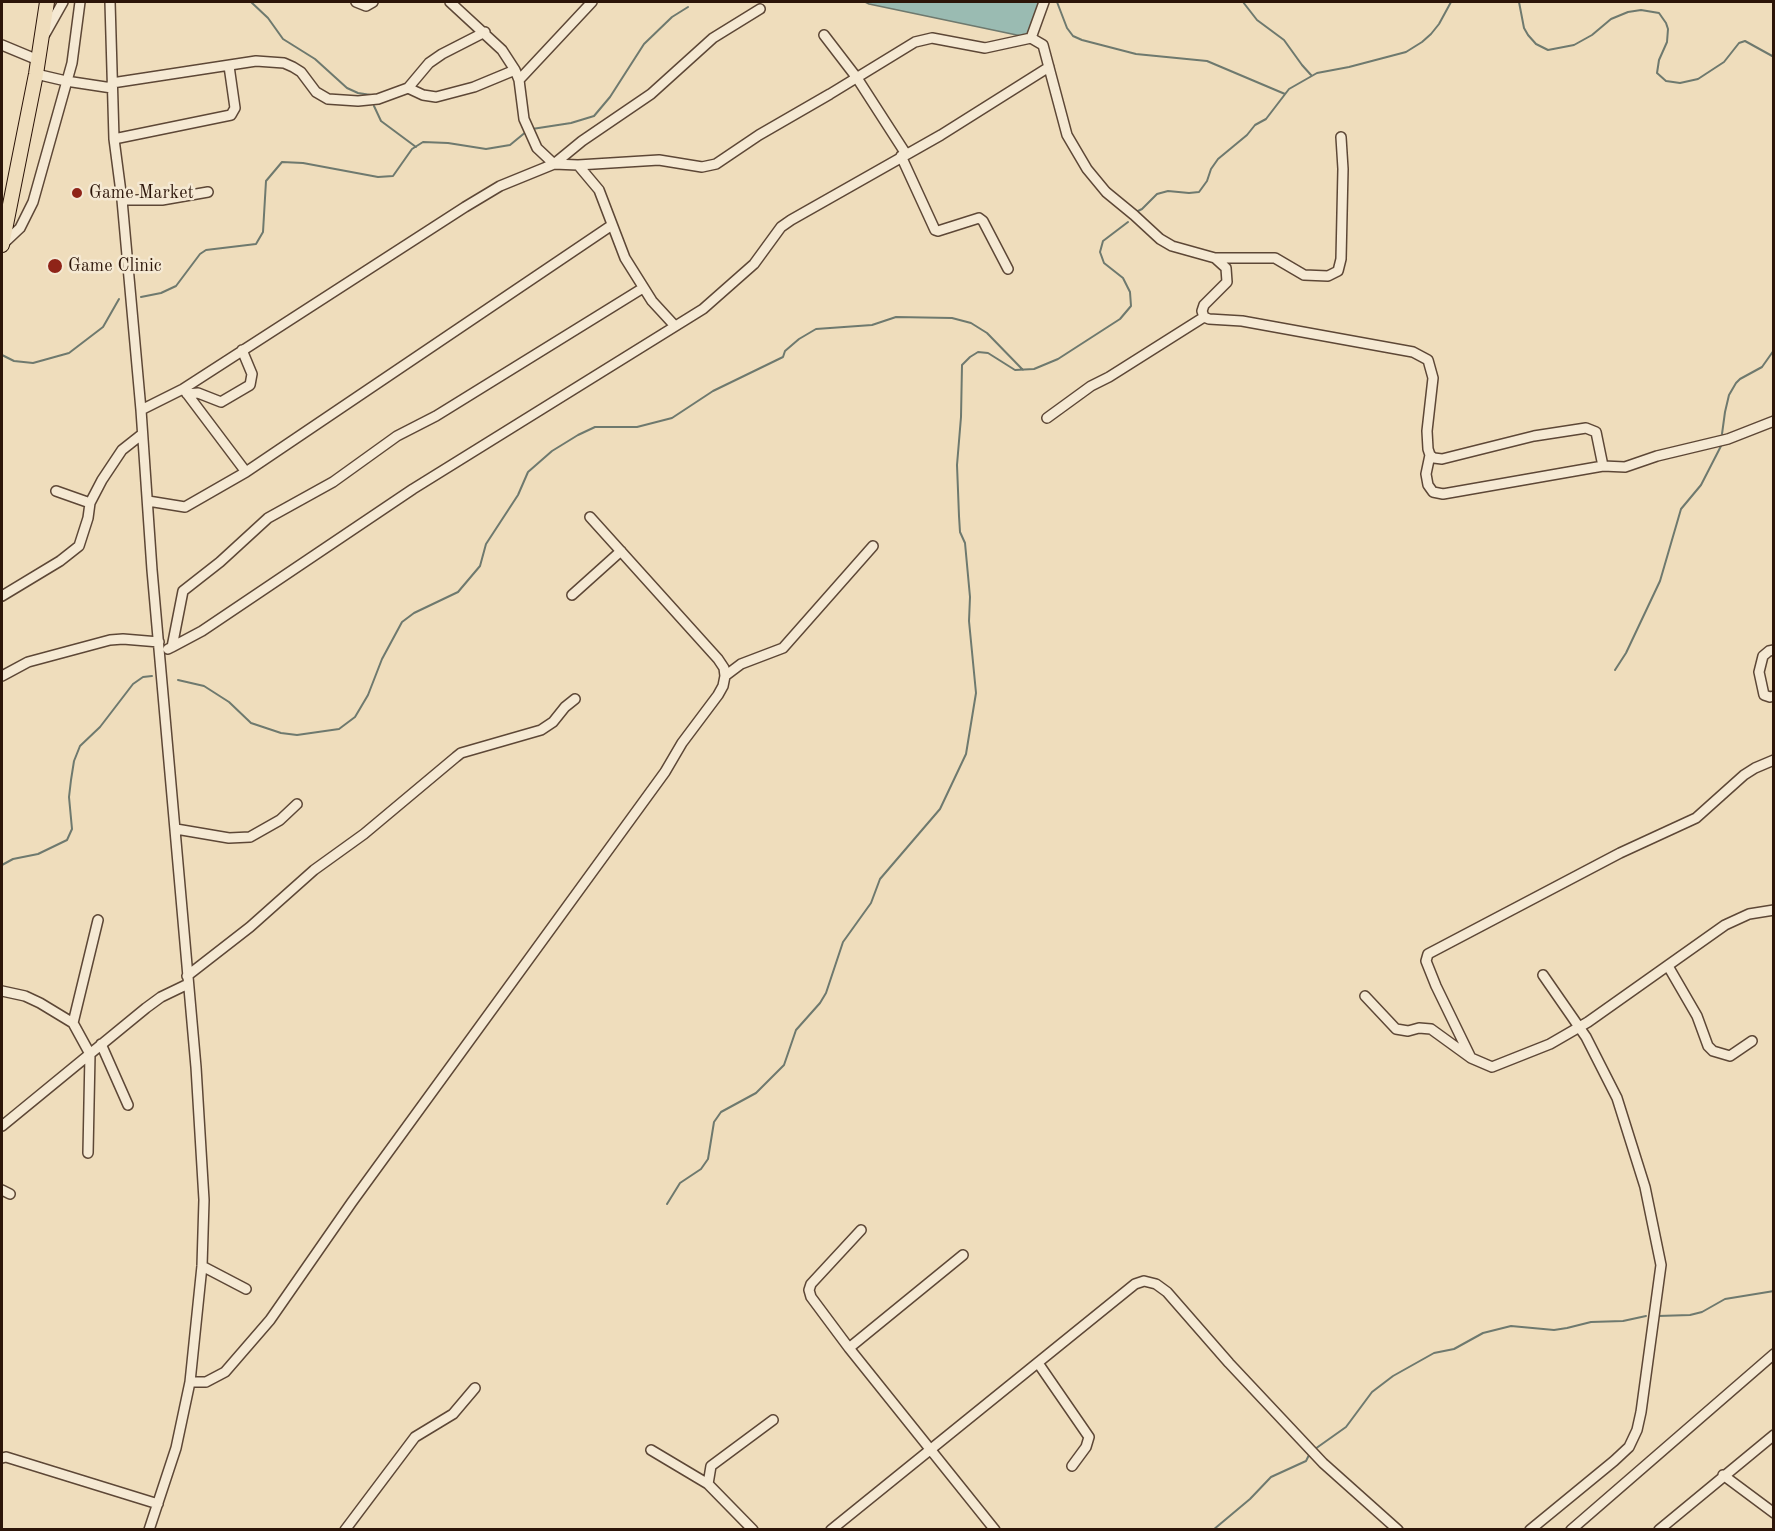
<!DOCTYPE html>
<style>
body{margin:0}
#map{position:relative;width:1775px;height:1531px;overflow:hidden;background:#efddbc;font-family:"Old Standard TT",serif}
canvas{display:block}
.frame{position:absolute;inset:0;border:3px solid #2c1509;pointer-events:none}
</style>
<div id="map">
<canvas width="1775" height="1531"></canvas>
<div class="frame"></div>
</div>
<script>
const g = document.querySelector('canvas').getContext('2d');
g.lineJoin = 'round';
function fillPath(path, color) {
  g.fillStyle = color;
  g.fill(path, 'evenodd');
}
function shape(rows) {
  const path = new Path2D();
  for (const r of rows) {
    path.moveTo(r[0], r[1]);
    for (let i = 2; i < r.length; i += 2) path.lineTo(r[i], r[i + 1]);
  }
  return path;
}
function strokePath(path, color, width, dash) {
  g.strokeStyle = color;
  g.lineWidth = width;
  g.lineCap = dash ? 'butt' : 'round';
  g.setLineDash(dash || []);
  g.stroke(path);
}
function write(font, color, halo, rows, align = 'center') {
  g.font = font + ' "Old Standard TT",serif';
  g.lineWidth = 5;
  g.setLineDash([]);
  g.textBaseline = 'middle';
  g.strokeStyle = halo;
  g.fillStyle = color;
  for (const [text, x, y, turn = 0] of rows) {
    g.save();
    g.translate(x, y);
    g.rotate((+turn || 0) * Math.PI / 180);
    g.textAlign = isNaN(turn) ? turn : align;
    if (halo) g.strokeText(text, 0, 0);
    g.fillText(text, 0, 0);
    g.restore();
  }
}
const water = shape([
 [865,2,1044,2,1031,38,869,4,865,2]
]);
const stream = shape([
 [251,2,268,18,283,39,315,59,347,88,358,93,371,95],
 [1057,2,1067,28,1073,36,1082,40,1136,54,1207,61,1285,94],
 [1243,2,1257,20,1284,40,1302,65,1311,75],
 [1519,2,1524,28,1528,35,1536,44,1548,50,1574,45,1592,35,1611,19,1628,12,1641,10,1659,13,1666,23,1668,29,1667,42,1659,60,1657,73,1666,81,1680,83,1698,79,1724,62,1739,43,1745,41,1774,57],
 [374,106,381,121,416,147],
 [532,129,571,123,594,116,610,97,644,44,672,17,688,7],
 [1136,212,1142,209,1157,194,1168,191,1189,193,1199,192,1207,181,1211,169,1218,159,1247,135,1255,125,1266,119,1289,89,1317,73,1349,67,1406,52,1422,42,1431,34,1439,24,1451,2],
 [141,297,161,293,176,286,200,254,206,250,256,244,263,232,266,181,282,162,303,163,378,177,393,176,412,149,423,142,448,143,486,149,510,145,527,131],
 [2,355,14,361,33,363,69,353,103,327,119,299],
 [1722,434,1725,412,1729,395,1736,383,1740,379,1762,367,1774,350],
 [1615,670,1626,653,1660,581,1681,509,1701,485,1721,446],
 [178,680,204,686,229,702,251,723,281,733,297,735,339,729,355,717,368,695,382,659,402,622,414,613,458,592,480,566,486,544,518,495,528,472,552,451,578,435,595,427,637,427,672,418,713,391,783,357,785,351,799,339,816,329,872,325,896,317,952,318,971,323,987,333,1023,370],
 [2,865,13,859,38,854,67,840,72,829,69,797,71,780,74,761,80,746,100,727,133,684,143,677,152,676],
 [667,1204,680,1183,701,1169,708,1159,714,1122,721,1112,756,1093,784,1065,796,1030,820,1003,826,993,843,942,871,903,880,879,940,809,966,754,976,693,969,621,970,597,965,543,960,532,959,516,957,465,961,417,962,365,970,357,978,352,988,353,1015,370,1034,369,1058,359,1120,319,1131,306,1130,292,1123,278,1104,263,1100,252,1103,241,1128,222],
 [1658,1316,1690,1315,1702,1312,1725,1299,1774,1291],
 [1315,1449,1346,1427,1372,1392,1393,1376,1434,1353,1454,1349,1483,1333,1511,1326,1554,1330,1567,1328,1591,1322,1623,1321,1646,1316],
 [1213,1530,1250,1499,1271,1477,1306,1461,1309,1455]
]);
const minor = shape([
 [110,2,114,139,122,200,141,410,152,570,196,1067,204,1200,202,1266,190,1382,176,1448,149,1530],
 [356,2,366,6,373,2],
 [450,2,502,50,515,70,519,80,524,119,537,148,554,164,578,165,659,160,702,167,716,164,759,135,830,94,915,42,932,38,985,48,1031,38,1044,2],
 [45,34,63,2],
 [824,35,857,78,906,154],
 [1031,38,1043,45,1067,135,1087,169,1106,192,1134,215,1160,239,1172,246,1215,258,1275,258,1304,275,1328,276,1338,271,1341,259,1343,169,1341,137],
 [2,45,38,60],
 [36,74,66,81,112,88],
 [519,80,592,2],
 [112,83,256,61,284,63,293,67,301,72,316,92,328,99,358,101,378,99,408,88,429,63,442,54,485,32],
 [408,88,423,95,436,97,474,87,515,70],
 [114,139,231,115,235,108,229,66],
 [901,156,935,230,938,231,979,218,983,221,1008,269],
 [578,165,599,190,625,258,652,301,675,326],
 [122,200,162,200,208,192],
 [3,244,20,228,33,202,72,63,80,2],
 [1215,258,1226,268,1227,282,1204,305,1202,311,1204,317,1209,319,1242,321,1413,352,1428,360,1433,378,1427,431,1428,449,1430,455,1434,458,1442,459,1534,436,1586,428,1596,432,1603,466,1625,467,1657,456,1728,439,1774,421],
 [185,391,246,472],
 [187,394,198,393,221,402,250,385,252,374,242,350],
 [141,410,183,389,465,207,500,186,554,164,582,141,651,94,713,38,760,9],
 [1047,418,1091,386,1109,377,1204,317],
 [1430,455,1426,474,1428,485,1433,492,1443,494,1603,466],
 [56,491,90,503],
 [148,501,185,507,246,472,612,225],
 [572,595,621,551],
 [2,596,60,561,79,546,88,518,90,503,102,480,122,450,141,435],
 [172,647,202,631,413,489,703,309,754,264,781,227,791,220,941,135,1049,67],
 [168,649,172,647,183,591,220,562,268,518,333,482,397,436,436,416,643,288],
 [1774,650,1769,651,1763,656,1759,672,1764,695,1770,697,1774,696],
 [2,676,28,662,110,640,123,639,159,642],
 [725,676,741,664,783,648,873,546],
 [176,829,229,838,250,837,280,820,297,804],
 [1668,966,1697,1016,1708,1046,1713,1051,1730,1056,1752,1041],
 [187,976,250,927,314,870,364,834,456,757,461,753,541,730,553,722,565,707,575,699],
 [2,991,25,996,40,1003,73,1023,90,1054,88,1153],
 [1365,996,1396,1029,1408,1031,1419,1028,1431,1029,1471,1058,1492,1067,1550,1044,1588,1022,1725,925,1749,914,1774,910],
 [73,1023,98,920],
 [101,1044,128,1105],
 [1471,1058,1436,986,1426,961,1428,954,1620,853,1696,818,1744,775,1755,768,1774,760],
 [2,1126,146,1008,161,997,188,984],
 [2,1190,10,1194],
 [963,1255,849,1348,995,1530],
 [202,1266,246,1289],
 [849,1348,811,1297,809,1290,811,1284,861,1230],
 [1038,1363,1089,1437,1086,1447,1072,1466],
 [190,1382,206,1382,225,1372,270,1320,352,1202,665,772,682,743,718,695,723,686,725,676,724,668,718,659,590,517],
 [651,1450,708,1484,753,1530],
 [2,1458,6,1457,158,1504],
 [1723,1475,1774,1513],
 [708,1484,711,1466,773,1420],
 [345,1530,415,1437,453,1414,475,1388],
 [831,1530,1135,1284,1144,1281,1156,1284,1167,1292,1229,1363,1323,1463,1398,1530],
 [1530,1530,1614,1461,1629,1447,1637,1430,1641,1412,1661,1265,1645,1187,1617,1098,1586,1037,1543,975],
 [1571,1530,1774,1354],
 [1659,1530,1774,1435]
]);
const highway = shape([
 [2,245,36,74,47,2]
]);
const markers = [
 [77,193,6,"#8f2418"],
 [55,266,8,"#8f2418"]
];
const poiNames = [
 ["Game Market",89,193],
 ["Game Clinic",68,266]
];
fillPath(water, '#9abbb2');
strokePath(water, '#6e796e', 1.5);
strokePath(stream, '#6e796e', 2);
strokePath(minor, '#5d4736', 12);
strokePath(highway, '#2c1509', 16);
strokePath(minor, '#f5e9d3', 9);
strokePath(highway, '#efddbc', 14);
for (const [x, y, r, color] of markers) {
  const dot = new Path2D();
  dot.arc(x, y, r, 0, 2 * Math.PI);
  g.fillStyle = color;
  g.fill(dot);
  strokePath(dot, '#f5e9d3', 2);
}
write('18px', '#2c1509', '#f5e9d3', poiNames, 'left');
</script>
